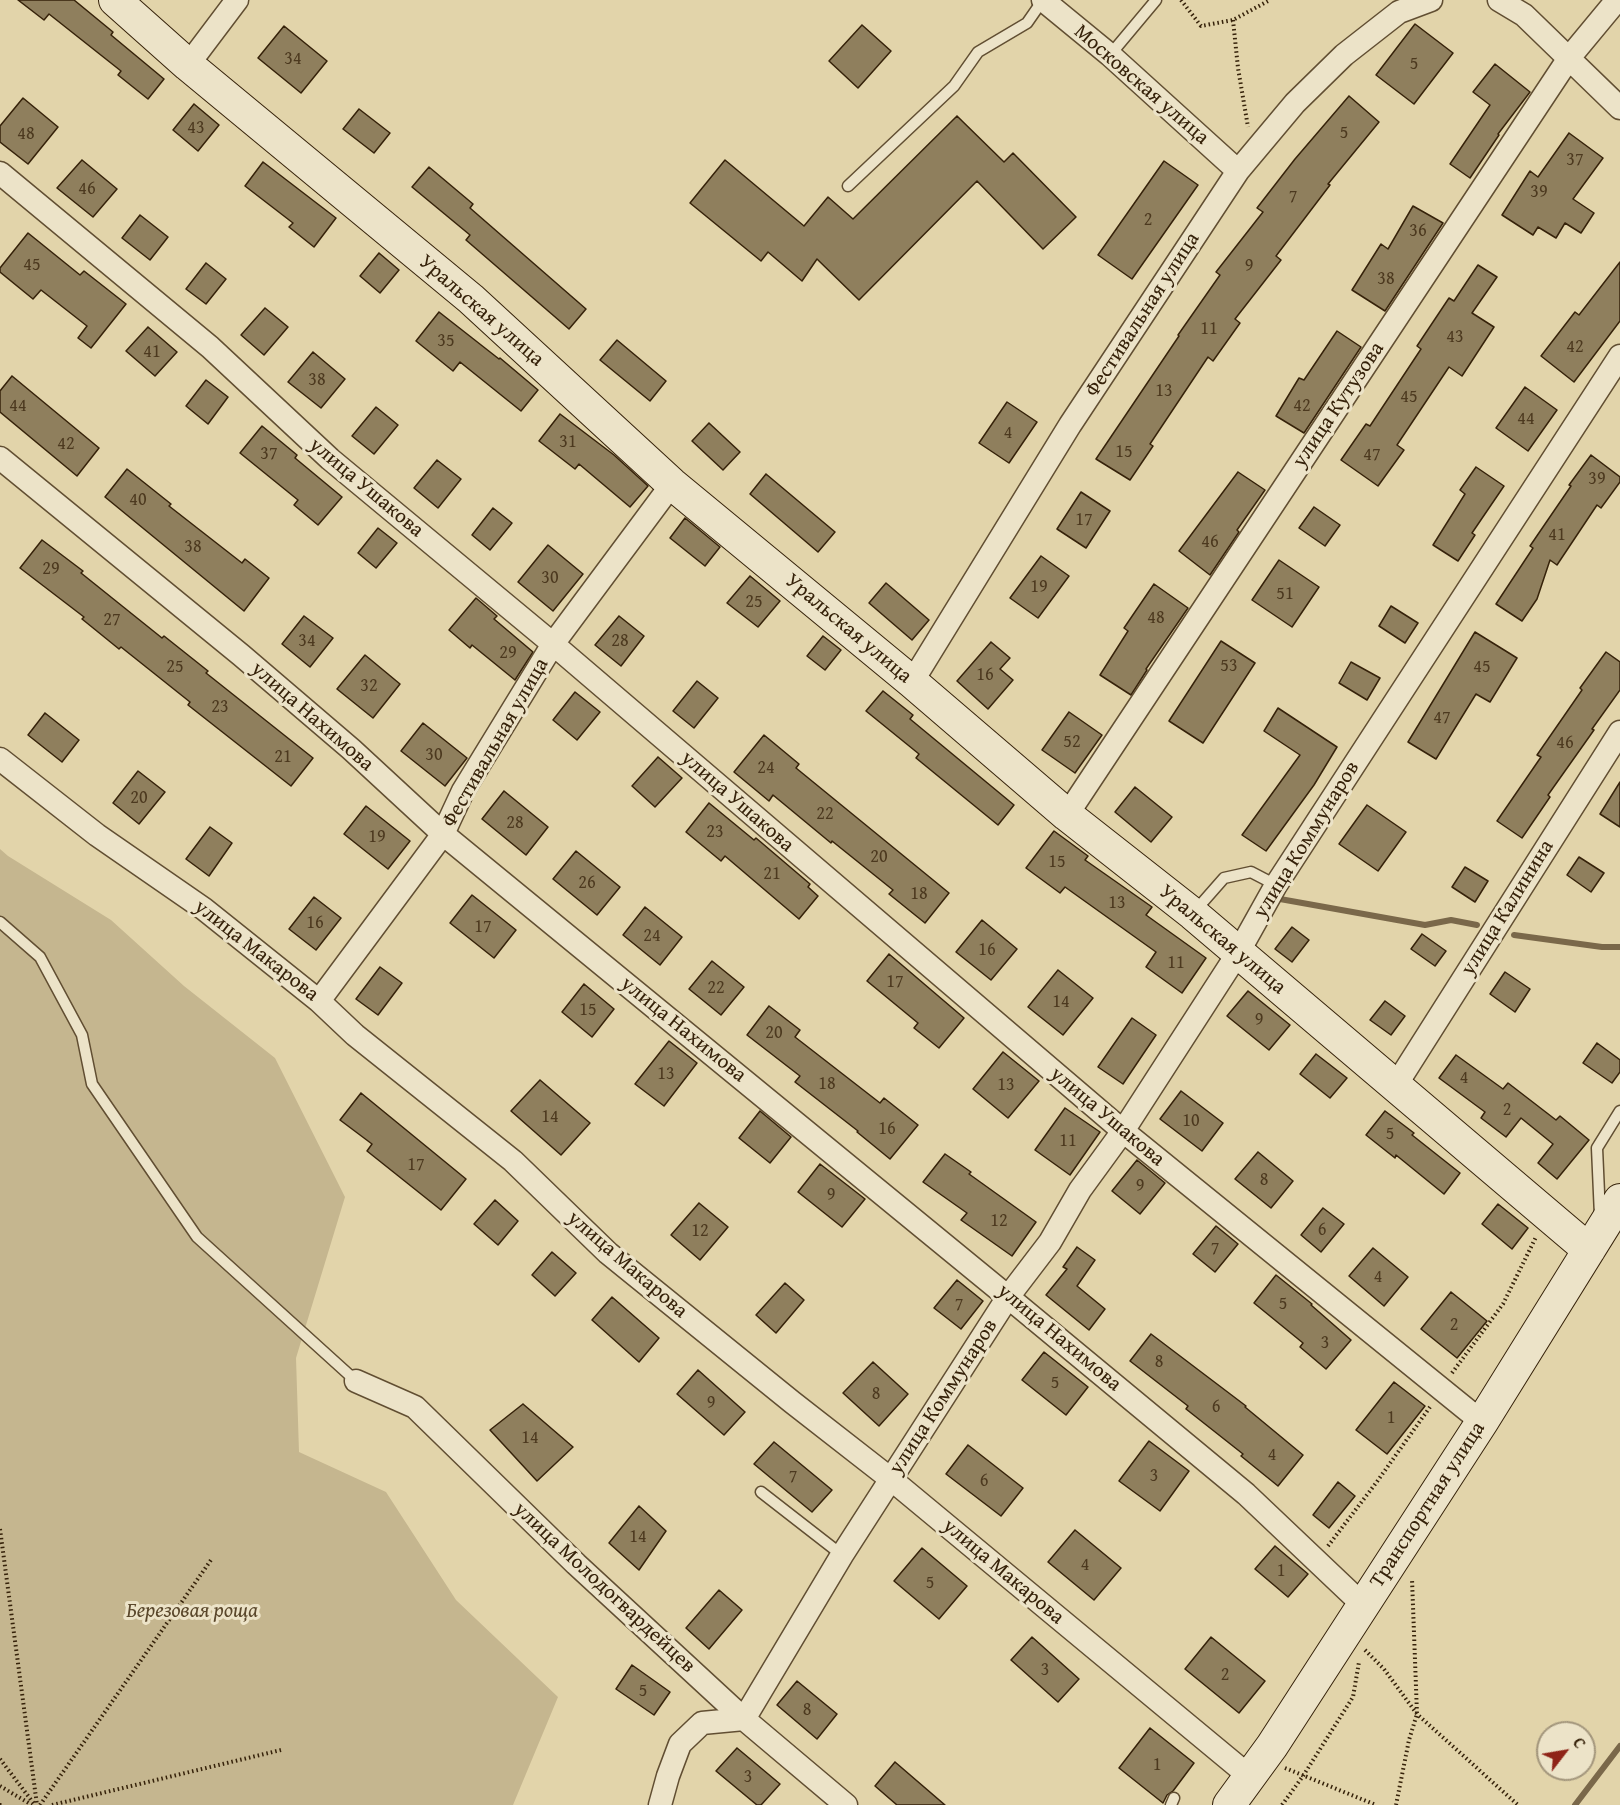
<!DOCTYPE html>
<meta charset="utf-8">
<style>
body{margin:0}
#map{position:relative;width:1620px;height:1805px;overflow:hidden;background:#e2d4aa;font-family:"Gentium Book Plus",serif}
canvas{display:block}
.north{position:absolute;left:1536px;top:1721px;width:60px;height:60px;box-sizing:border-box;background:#ece3c8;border:2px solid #a3967c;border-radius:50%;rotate:59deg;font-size:16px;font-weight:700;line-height:24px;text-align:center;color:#36220a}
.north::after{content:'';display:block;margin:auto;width:21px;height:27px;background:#8f2418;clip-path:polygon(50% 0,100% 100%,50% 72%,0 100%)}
</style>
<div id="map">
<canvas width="1620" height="1805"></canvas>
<div class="north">С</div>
</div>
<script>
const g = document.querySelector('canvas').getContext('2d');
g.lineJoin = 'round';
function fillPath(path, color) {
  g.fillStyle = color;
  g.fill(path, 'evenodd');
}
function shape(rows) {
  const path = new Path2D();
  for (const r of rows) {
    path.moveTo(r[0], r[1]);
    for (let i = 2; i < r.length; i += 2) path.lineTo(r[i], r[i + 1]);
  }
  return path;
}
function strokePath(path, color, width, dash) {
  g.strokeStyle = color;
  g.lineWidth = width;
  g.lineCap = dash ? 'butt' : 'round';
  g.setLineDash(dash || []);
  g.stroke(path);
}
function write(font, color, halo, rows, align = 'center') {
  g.font = font + ' "Gentium Book Plus",serif';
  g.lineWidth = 6;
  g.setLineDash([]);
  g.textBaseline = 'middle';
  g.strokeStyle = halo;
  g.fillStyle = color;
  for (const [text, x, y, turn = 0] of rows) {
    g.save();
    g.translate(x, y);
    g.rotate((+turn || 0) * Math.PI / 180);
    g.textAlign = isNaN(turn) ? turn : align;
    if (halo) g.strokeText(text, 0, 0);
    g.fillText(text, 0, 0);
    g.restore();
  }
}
const green = shape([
 [0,849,8,856,111,920,184,986,275,1058,345,1197,296,1358,299,1452,386,1492,456,1600,558,1697,513,1805,0,1805]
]);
const stream = shape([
 [1280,899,1425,925,1451,920,1477,925],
 [1514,935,1602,947,1620,947],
 [1575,1805,1620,1746]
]);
const building = shape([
 [18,0,74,0,113,32,111,35,164,79,148,99,118,75,121,71,49,14,44,20,18,0],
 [1415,24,1453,53,1414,104,1376,75,1415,24],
 [862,25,891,51,858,88,829,61,862,25],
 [284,26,327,61,301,93,258,58,284,26],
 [1495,64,1530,92,1498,134,1499,135,1470,178,1450,164,1490,105,1473,92,1495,64],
 [1349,96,1379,122,1328,184,1330,185,1276,256,1281,260,1235,319,1240,323,1213,361,1208,357,1150,444,1153,446,1130,480,1096,459,1179,336,1178,335,1220,275,1216,272,1263,212,1257,208,1295,159,1349,96],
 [23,98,58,127,28,164,0,142,0,126,23,98],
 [194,104,219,125,198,151,173,130,194,104],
 [359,109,390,133,374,153,343,129,359,109],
 [957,116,1004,162,1013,153,1076,217,1043,249,977,181,859,300,817,259,802,281,768,252,761,261,690,203,725,160,804,226,828,197,853,219,957,116],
 [1569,133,1603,158,1573,199,1594,213,1581,233,1565,223,1556,238,1538,227,1533,235,1502,215,1530,171,1538,177,1569,133],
 [82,160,117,189,93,217,57,188,82,160],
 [1164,161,1198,185,1132,279,1098,255,1164,161],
 [263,162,336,218,314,247,289,227,293,223,245,186,263,162],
 [429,167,473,204,470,208,586,309,569,329,466,240,470,235,412,187,429,167],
 [1413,206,1443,223,1385,311,1352,290,1381,244,1388,249,1413,206],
 [140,215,168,237,150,260,122,238,140,215],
 [28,233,80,275,84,271,126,304,91,348,78,338,87,326,41,290,33,299,0,272,0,268,28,233],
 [379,253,399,270,380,293,360,276,379,253],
 [1620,262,1620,321,1574,382,1541,356,1575,312,1579,315,1620,262],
 [206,263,226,279,206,304,186,289,206,263],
 [1478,265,1497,277,1472,313,1494,327,1462,376,1449,367,1397,445,1404,450,1378,486,1341,460,1366,424,1370,426,1421,349,1417,346,1449,298,1454,301,1478,265],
 [265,308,288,327,264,355,241,335,265,308],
 [439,312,499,359,500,358,538,390,521,411,460,362,453,371,416,341,439,312],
 [148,327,177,352,155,376,126,351,148,327],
 [1337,331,1361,347,1304,433,1276,416,1299,378,1304,380,1337,331],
 [617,340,666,381,650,401,600,360,617,340],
 [313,352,345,379,321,408,288,382,313,352],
 [12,376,99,448,77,476,0,412,0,391,12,376],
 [206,380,228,397,208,424,186,406,206,380],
 [1525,387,1557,410,1528,451,1496,428,1525,387],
 [1007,402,1037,422,1009,463,979,443,1007,402],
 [376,407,398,425,374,454,352,436,376,407],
 [560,414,614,455,648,486,630,507,579,464,575,469,539,441,560,414],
 [709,423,740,452,723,470,692,441,709,423],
 [262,426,297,455,295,458,342,497,318,525,294,505,298,500,240,453,262,426],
 [1591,455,1620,477,1620,482,1601,508,1597,505,1557,565,1550,560,1537,599,1522,621,1496,604,1533,548,1530,546,1571,486,1569,485,1591,455],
 [437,460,461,479,438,508,414,488,437,460],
 [1476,467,1504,486,1472,533,1475,535,1458,561,1433,545,1465,494,1460,490,1476,467],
 [127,469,171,504,169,506,242,563,245,559,269,578,244,611,105,497,127,469],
 [1238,472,1265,490,1237,530,1239,532,1210,575,1179,551,1238,472],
 [766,474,835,532,818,552,750,494,766,474],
 [1081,492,1110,511,1086,548,1057,529,1081,492],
 [1314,507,1340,525,1325,546,1299,528,1314,507],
 [493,508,512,523,490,550,472,535,493,508],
 [685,518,720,547,705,566,670,538,685,518],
 [378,528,397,543,376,568,358,553,378,528],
 [42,540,83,571,81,573,162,638,164,636,208,671,206,673,313,758,291,786,188,705,190,702,121,647,119,649,82,619,84,617,20,568,42,540],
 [548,545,583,574,553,611,518,582,548,545],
 [1041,556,1069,576,1038,618,1010,598,1041,556],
 [1279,560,1319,587,1292,627,1252,600,1279,560],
 [750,576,780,601,758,627,727,603,750,576],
 [886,583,929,620,912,640,869,603,886,583],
 [1154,584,1188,608,1146,669,1147,670,1131,695,1100,675,1128,631,1124,628,1154,584],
 [476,598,497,616,494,619,533,652,515,680,472,645,470,648,449,630,476,598],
 [1391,606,1418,623,1405,643,1379,626,1391,606],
 [304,616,333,638,310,667,282,644,304,616],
 [619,616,644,636,621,666,595,645,619,616],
 [1475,632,1517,658,1490,702,1476,694,1436,759,1408,742,1475,632],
 [823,636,841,650,825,670,807,656,823,636],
 [1221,641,1255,663,1203,743,1169,721,1221,641],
 [991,642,1010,658,1000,669,1013,680,988,709,957,681,991,642],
 [1606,652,1620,662,1620,690,1592,729,1594,730,1548,795,1550,797,1522,838,1497,821,1541,757,1537,755,1582,690,1580,688,1606,652],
 [365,655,400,684,373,718,337,689,365,655],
 [1351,662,1380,678,1367,700,1339,683,1351,662],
 [697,681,718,698,694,728,673,711,697,681],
 [883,691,913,715,910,719,1014,805,998,825,916,758,919,754,866,711,883,691],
 [575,692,600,712,577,740,553,720,575,692],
 [1278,708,1337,747,1314,785,1266,851,1242,835,1300,755,1264,731,1278,708],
 [1069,712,1102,735,1075,773,1042,750,1069,712],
 [45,713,79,740,62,762,28,735,45,713],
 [423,723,467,758,445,786,401,751,423,723],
 [764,735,799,764,796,768,949,893,925,923,889,894,893,890,832,841,831,843,773,795,769,801,734,772,764,735],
 [658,757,682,778,655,807,632,786,658,757],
 [138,771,165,792,139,824,113,803,138,771],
 [1620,782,1620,827,1600,814,1620,782],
 [1135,787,1172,817,1151,842,1115,812,1135,787],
 [504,791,548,827,526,855,482,819,504,791],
 [709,803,754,840,756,838,810,884,808,887,818,896,799,919,725,856,721,861,686,832,709,803],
 [1367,805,1406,832,1378,871,1339,844,1367,805],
 [366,806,410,841,388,869,344,834,366,806],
 [210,827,232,843,209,876,186,859,210,827],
 [1054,831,1088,856,1085,860,1152,907,1146,915,1206,958,1182,993,1146,967,1156,952,1065,887,1060,893,1026,868,1054,831],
 [576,851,620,887,597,915,553,879,576,851],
 [1579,857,1604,873,1591,892,1567,875,1579,857],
 [1465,867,1488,881,1475,902,1452,887,1465,867],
 [472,895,516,930,494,958,450,923,472,895],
 [314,897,341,918,316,950,289,929,314,897],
 [645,907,682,937,660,965,623,935,645,907],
 [982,920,1017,949,991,980,956,952,982,920],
 [1292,927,1309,940,1292,962,1275,949,1292,927],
 [1422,934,1446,951,1435,966,1411,949,1422,934],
 [889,954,964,1018,939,1048,914,1028,918,1023,867,981,889,954],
 [712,961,744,987,721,1015,689,989,712,961],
 [380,967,402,983,378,1015,356,999,380,967],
 [1058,970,1093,998,1063,1035,1028,1007,1058,970],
 [1505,972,1530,989,1515,1012,1490,994,1505,972],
 [584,984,614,1009,592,1037,562,1012,584,984],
 [1248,991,1290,1025,1269,1050,1227,1016,1248,991],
 [1385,1001,1405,1016,1391,1035,1370,1020,1385,1001],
 [769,1006,800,1030,795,1037,880,1103,884,1098,918,1125,890,1159,857,1132,858,1131,795,1082,800,1076,747,1035,769,1006],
 [1132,1018,1156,1035,1123,1084,1098,1067,1132,1018],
 [669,1041,697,1063,664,1106,635,1084,669,1041],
 [1597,1043,1620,1060,1620,1072,1612,1083,1583,1063,1597,1043],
 [1003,1052,1039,1081,1008,1118,973,1089,1003,1052],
 [1316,1054,1347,1078,1330,1098,1300,1074,1316,1054],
 [1456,1055,1503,1089,1508,1083,1556,1120,1560,1116,1589,1140,1557,1179,1538,1163,1553,1144,1521,1118,1506,1137,1481,1118,1485,1112,1439,1078,1456,1055],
 [540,1080,590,1123,561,1155,511,1111,540,1080],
 [1181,1091,1223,1123,1202,1151,1160,1119,1181,1091],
 [361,1093,466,1179,441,1210,367,1151,372,1144,340,1120,361,1093],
 [1065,1108,1100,1132,1070,1175,1035,1150,1065,1108],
 [760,1111,791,1137,770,1163,739,1138,760,1111],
 [1385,1111,1414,1133,1412,1135,1460,1173,1444,1194,1396,1155,1395,1158,1366,1135,1385,1111],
 [1258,1152,1293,1181,1271,1208,1235,1179,1258,1152],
 [945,1154,971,1172,969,1174,1036,1222,1012,1256,961,1220,967,1213,923,1182,945,1154],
 [1137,1160,1165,1183,1140,1214,1112,1191,1137,1160],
 [820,1164,865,1199,842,1227,798,1192,820,1164],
 [495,1200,518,1221,498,1245,474,1224,495,1200],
 [699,1203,728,1227,700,1260,671,1235,699,1203],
 [1498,1204,1528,1228,1512,1249,1482,1224,1498,1204],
 [1323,1208,1344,1224,1321,1252,1301,1235,1323,1208],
 [1216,1226,1238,1244,1215,1272,1193,1254,1216,1226],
 [1077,1247,1095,1260,1077,1286,1105,1309,1089,1330,1046,1295,1067,1269,1063,1267,1077,1247],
 [1373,1248,1408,1277,1384,1306,1349,1276,1373,1248],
 [552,1252,576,1273,555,1296,532,1275,552,1252],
 [1276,1275,1312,1304,1311,1305,1351,1340,1326,1369,1300,1347,1303,1343,1254,1303,1276,1275],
 [957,1280,983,1301,961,1329,934,1308,957,1280],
 [785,1283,804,1300,776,1333,756,1315,785,1283],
 [1451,1292,1487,1321,1457,1358,1421,1329,1451,1292],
 [612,1297,659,1338,639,1362,592,1320,612,1297],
 [1151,1334,1246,1406,1245,1407,1303,1455,1278,1486,1241,1456,1243,1454,1186,1409,1188,1406,1130,1361,1151,1334],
 [1044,1352,1088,1387,1066,1415,1022,1380,1044,1352],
 [873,1362,908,1394,879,1426,843,1393,873,1362],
 [698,1370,745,1412,724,1435,677,1394,698,1370],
 [1394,1382,1425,1406,1387,1454,1356,1430,1394,1382],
 [523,1404,573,1447,537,1481,490,1430,523,1404],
 [1149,1441,1189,1471,1160,1511,1119,1481,1149,1441],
 [774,1442,832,1490,812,1512,754,1464,774,1442],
 [968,1445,1023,1488,1001,1516,946,1474,968,1445],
 [1338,1482,1355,1496,1329,1528,1313,1515,1338,1482],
 [639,1506,666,1531,639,1570,609,1543,639,1506],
 [1075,1530,1121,1568,1094,1600,1048,1562,1075,1530],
 [1275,1546,1308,1574,1288,1597,1255,1569,1275,1546],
 [922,1548,967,1586,939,1619,894,1581,922,1548],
 [719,1590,742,1610,709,1649,686,1628,719,1590],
 [1032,1637,1079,1679,1058,1702,1011,1660,1032,1637],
 [1211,1637,1265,1681,1239,1713,1185,1669,1211,1637],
 [632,1665,670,1692,654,1715,616,1689,632,1665],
 [797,1681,837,1714,817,1739,777,1705,797,1681],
 [1150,1728,1194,1763,1173,1791,1167,1795,1163,1803,1119,1768,1150,1728],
 [737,1748,780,1784,761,1805,757,1805,716,1771,737,1748],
 [895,1762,945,1805,897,1805,875,1786,895,1762]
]);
const path = shape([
 [1181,0,1201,26,1233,20,1270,0],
 [1233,20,1238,68,1248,127],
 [1452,1373,1503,1304,1536,1237],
 [0,1529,37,1805],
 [1328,1546,1376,1483,1430,1407],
 [1365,1650,1384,1669,1417,1714,1518,1805],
 [0,1759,35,1805],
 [1285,1768,1376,1805],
 [0,1786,32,1805],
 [0,1805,2,1805],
 [40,1805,211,1560],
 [52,1805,281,1750],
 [1282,1805,1303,1776,1353,1697,1359,1662],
 [1396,1805,1409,1740,1417,1714,1412,1579]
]);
const lane = shape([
 [1110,55,1156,0],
 [848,186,954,86,978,52,1027,23,1043,0],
 [1195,911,1224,878,1251,872,1276,885],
 [0,922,40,957,82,1035,92,1084,197,1237,356,1381],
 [1600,1216,1597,1148,1620,1111],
 [761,1492,842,1555],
 [1171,1805,1174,1798]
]);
const street = shape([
 [1043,0,1110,55,1238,171],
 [1499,0,1524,15,1620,108],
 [188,65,237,0],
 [0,173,210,347,330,459,553,644,1123,1131,1482,1422],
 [0,458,241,655,351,749,443,834,1008,1297,1246,1494,1363,1605],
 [912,682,1070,425,1238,171,1295,103,1344,55,1399,12,1431,0],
 [0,759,97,835,204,909,319,1001,355,1035,513,1161,608,1253,792,1402,892,1480,1249,1776],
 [1067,815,1569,58,1617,0],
 [319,1001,443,834,463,791,553,644,672,484],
 [1396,1085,1620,732],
 [356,1381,415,1407,576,1564,744,1719,846,1805],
 [660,1805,668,1776,680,1744,702,1723,744,1719,842,1555,1008,1297,1050,1242,1080,1190,1123,1131,1238,953,1276,885,1620,356]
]);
const secondary = shape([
 [115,0,188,65,471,299,672,484,912,682,1067,815,1193,914,1589,1250],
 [1229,1805,1272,1746,1482,1422,1620,1200]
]);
const numberNames = [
 ["34",293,59],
 ["5",1414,64],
 ["43",196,128],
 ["5",1344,133],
 ["48",26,134],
 ["37",1575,160],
 ["46",87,189],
 ["39",1539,192],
 ["7",1293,197],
 ["2",1148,220],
 ["36",1418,231],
 ["45",32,265],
 ["9",1249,266],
 ["38",1386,279],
 ["11",1209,329],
 ["43",1455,337],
 ["35",446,341],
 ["42",1575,347],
 ["41",152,352],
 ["38",317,380],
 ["13",1164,391],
 ["45",1409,397],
 ["44",18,406],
 ["42",1302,406],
 ["44",1526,419],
 ["4",1008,433],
 ["31",568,442],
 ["42",66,444],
 ["15",1124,452],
 ["37",269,454],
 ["47",1372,455],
 ["39",1597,479],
 ["40",138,500],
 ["17",1084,520],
 ["41",1557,535],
 ["46",1210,542],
 ["38",193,547],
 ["29",51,569],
 ["30",550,578],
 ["19",1039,587],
 ["51",1285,594],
 ["25",754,602],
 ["48",1156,618],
 ["27",112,620],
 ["34",307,641],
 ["28",620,641],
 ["29",508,653],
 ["53",1229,666],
 ["25",175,667],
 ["45",1482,667],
 ["16",985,675],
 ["32",369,686],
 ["23",220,707],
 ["47",1442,718],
 ["52",1072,742],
 ["46",1565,743],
 ["30",434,755],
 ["21",283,757],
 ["24",766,768],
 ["20",139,798],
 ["22",825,814],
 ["28",515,823],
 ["23",715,832],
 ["19",377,837],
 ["20",879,857],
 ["15",1057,862],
 ["21",772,874],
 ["26",587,883],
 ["18",919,894],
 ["13",1117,903],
 ["16",315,923],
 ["17",483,927],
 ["24",652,936],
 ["16",987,950],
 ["11",1176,963],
 ["17",895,982],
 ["22",716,988],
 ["14",1061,1002],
 ["15",588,1010],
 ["9",1259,1020],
 ["20",774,1033],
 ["13",666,1074],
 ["4",1464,1078],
 ["18",827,1084],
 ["13",1006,1085],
 ["2",1507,1110],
 ["14",550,1117],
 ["10",1191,1121],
 ["16",887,1129],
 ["5",1390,1134],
 ["11",1068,1141],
 ["17",416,1165],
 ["8",1264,1180],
 ["9",1140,1186],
 ["9",831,1195],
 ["12",999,1221],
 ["6",1322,1230],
 ["12",700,1231],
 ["7",1215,1249],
 ["4",1378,1277],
 ["5",1283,1304],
 ["7",959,1305],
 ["2",1454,1325],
 ["3",1325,1343],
 ["8",1159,1362],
 ["5",1055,1383],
 ["8",876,1394],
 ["9",711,1403],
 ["6",1216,1407],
 ["1",1391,1418],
 ["14",530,1438],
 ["4",1272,1455],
 ["3",1154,1476],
 ["7",793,1477],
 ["6",984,1481],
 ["14",638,1537],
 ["4",1085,1565],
 ["1",1281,1571],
 ["5",930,1583],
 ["3",1045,1670],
 ["2",1225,1675],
 ["5",643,1691],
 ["8",807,1710],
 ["1",1157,1765],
 ["3",748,1777]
];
const streetNames = [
 ["Московская улица",1141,85,41],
 ["Уральская улица",481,311,41],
 ["Фестивальная улица",1143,315,-57],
 ["улица Кутузова",1339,405,-56],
 ["улица Ушакова",366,488,40],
 ["Уральская улица",848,629,40],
 ["улица Нахимова",312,717,41],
 ["Фестивальная улица",496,743,-60],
 ["улица Ушакова",737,802,41],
 ["улица Коммунаров",1307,840,-58],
 ["улица Калинина",1508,908,-58],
 ["Уральская улица",1222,940,40],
 ["улица Макарова",256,951,38],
 ["улица Нахимова",683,1030,39],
 ["улица Ушакова",1107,1117,40],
 ["улица Макарова",627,1265,41],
 ["улица Нахимова",1059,1338,40],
 ["улица Коммунаров",944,1397,-57],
 ["Транспортная улица",1428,1505,-57],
 ["улица Макарова",1003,1572,40],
 ["улица Молодогвардейцев",604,1588,43]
];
const parkNames = [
 ["Березовая роща",192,1612]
];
fillPath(green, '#c5b68f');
strokePath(stream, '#7a684a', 6);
fillPath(building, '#8f7f5d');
strokePath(building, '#36220a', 1.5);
strokePath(lane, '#614e32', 13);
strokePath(street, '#614e32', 25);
strokePath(secondary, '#36220a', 34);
strokePath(path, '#36220a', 4, [1.5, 3]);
strokePath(lane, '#ece3c8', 10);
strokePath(street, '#ece3c8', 22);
strokePath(secondary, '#ece3c8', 32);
write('18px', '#4c391f', null, numberNames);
write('21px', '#36220a', '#ece3c8', streetNames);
write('italic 21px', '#5a472b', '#ece3c8', parkNames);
</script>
